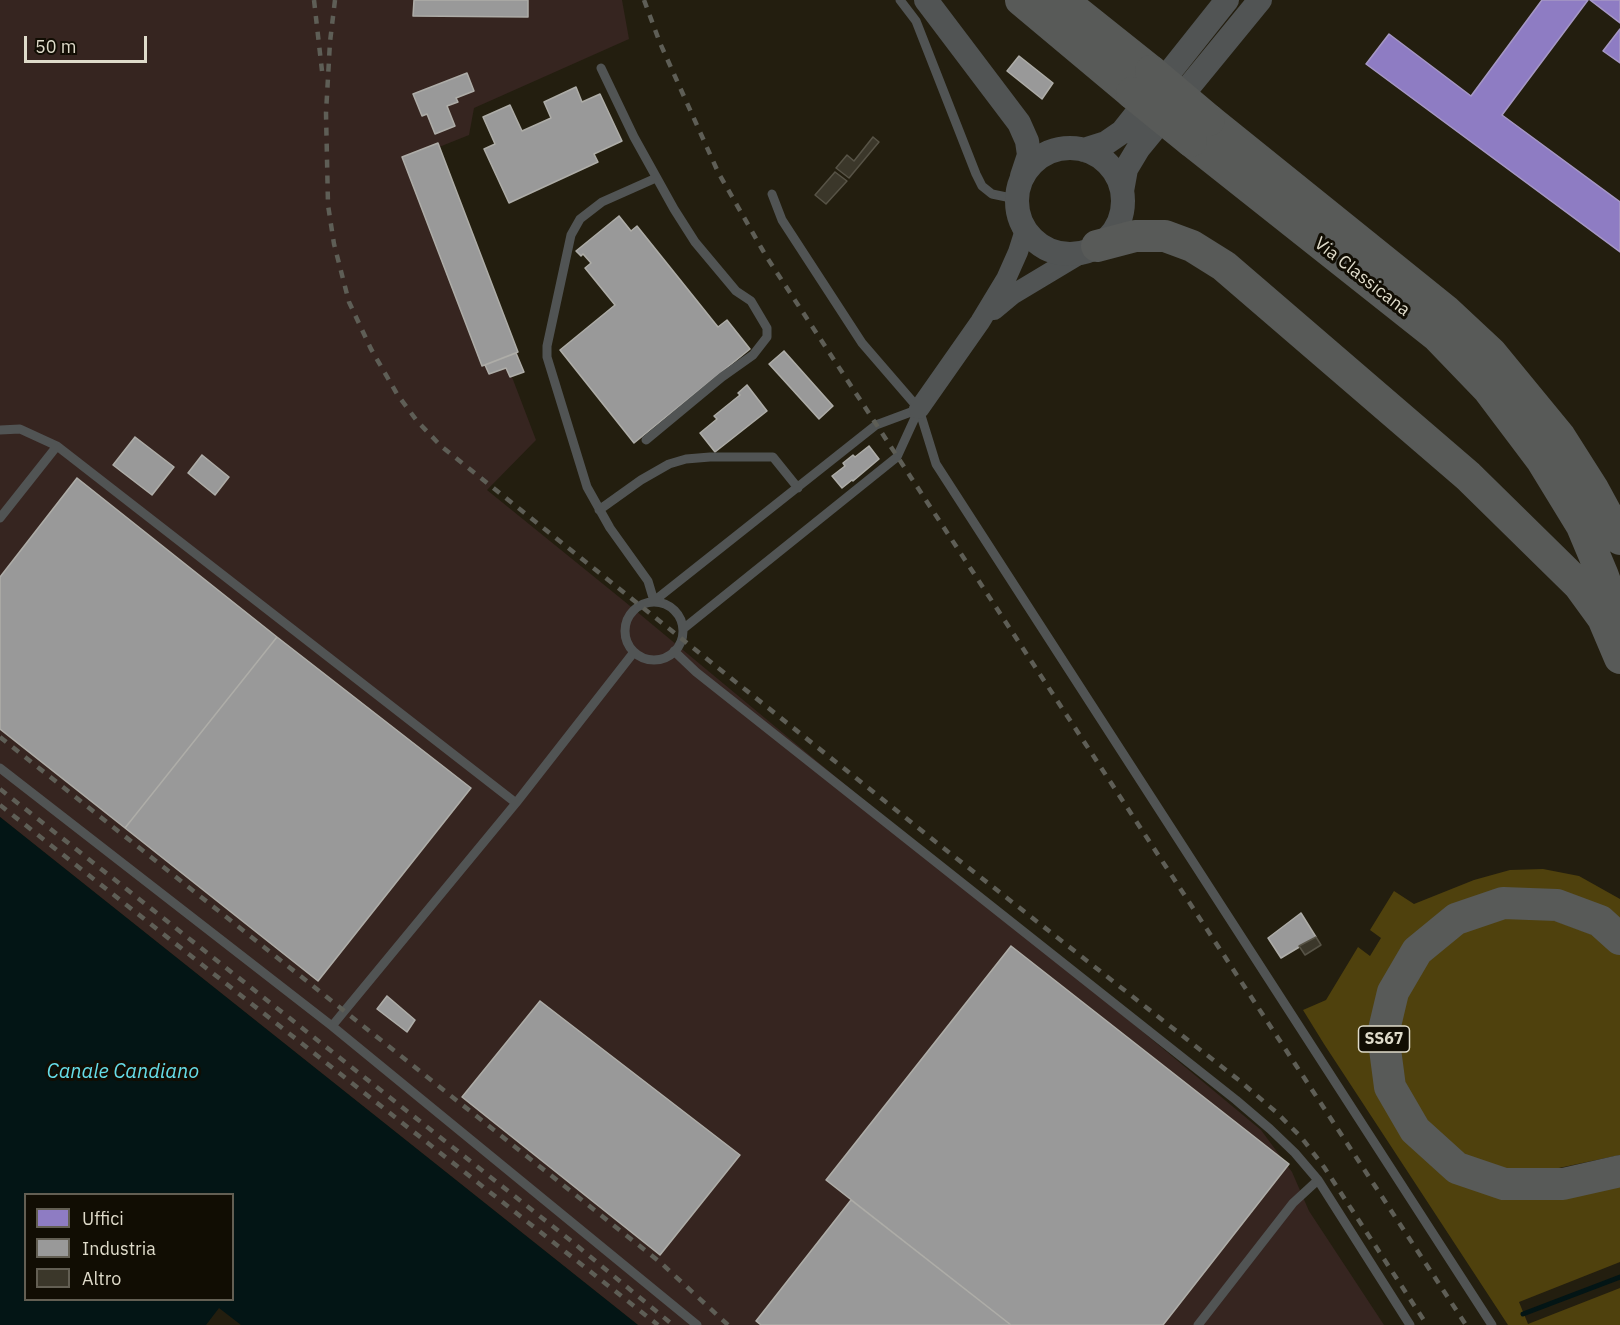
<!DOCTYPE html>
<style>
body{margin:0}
#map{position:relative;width:1620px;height:1325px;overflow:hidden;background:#231e0f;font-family:"IBM Plex Sans",sans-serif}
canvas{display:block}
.legend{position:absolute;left:24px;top:1193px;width:210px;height:108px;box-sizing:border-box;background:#110d03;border:2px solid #635f53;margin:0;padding:8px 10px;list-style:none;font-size:18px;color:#dfdbca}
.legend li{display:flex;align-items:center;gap:12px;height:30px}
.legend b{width:30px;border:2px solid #635f53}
.scale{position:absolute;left:24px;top:36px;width:123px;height:27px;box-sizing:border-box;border:3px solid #dfdbca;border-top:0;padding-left:8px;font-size:18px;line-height:21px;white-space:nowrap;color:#dfdbca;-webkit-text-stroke:4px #110d03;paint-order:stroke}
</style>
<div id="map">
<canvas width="1620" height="1325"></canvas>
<ul class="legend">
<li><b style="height:16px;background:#8e7cc3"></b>Uffici</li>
<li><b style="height:16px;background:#999"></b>Industria</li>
<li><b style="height:16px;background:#3b372a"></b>Altro</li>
</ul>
<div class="scale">50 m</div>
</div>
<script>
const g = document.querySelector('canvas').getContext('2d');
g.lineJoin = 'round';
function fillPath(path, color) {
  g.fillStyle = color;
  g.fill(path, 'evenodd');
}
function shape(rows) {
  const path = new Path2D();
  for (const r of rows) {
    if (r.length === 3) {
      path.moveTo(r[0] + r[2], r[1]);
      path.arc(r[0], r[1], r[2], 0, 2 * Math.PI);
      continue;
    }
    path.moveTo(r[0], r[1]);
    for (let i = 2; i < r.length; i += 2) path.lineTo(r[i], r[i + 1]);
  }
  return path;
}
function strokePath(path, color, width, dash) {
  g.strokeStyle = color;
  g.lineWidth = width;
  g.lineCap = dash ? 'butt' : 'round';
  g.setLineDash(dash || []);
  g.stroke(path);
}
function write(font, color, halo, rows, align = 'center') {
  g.font = font + ' "IBM Plex Sans",sans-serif';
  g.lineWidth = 6;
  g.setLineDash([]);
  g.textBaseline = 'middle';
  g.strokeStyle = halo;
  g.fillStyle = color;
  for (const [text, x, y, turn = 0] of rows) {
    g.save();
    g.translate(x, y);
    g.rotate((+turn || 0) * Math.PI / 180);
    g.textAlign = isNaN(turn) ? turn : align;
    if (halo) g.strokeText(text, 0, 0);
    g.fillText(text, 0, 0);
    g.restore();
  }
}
const industrial = shape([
 [0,0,622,0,629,39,474,108,469,135,439,147,518,352,517,353,524,372,512,377,536,440,487,490,624,601,1261,1130,1292,1172,1309,1211,1384,1325,638,1325,0,817]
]);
const green = shape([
 [1543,869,1579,876,1620,899,1620,923,1491,894,1377,1013,1441,1171,1620,1179,1620,1262,1519,1302,1528,1324,1620,1288,1620,1325,1508,1325,1324,1044,1303,1010,1326,1000,1358,947,1370,956,1381,938,1370,930,1394,891,1414,904,1474,880,1510,870],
 [1518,907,1620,945,1620,1155,1554,1169,1517,1171,1486,1167,1430,1135,1399,1077,1394,1036,1403,996,1424,957,1453,931]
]);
const water = shape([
 [0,817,638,1325,241,1325,219,1308,206,1325,0,1325],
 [26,1194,232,1194,232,1300,26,1300]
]);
const offices = shape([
 [1542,0,1588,0,1502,115,1620,202,1620,252,1366,64,1389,34,1471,96,1542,0],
 [1590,0,1620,0,1620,23,1590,0],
 [1620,29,1620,63,1603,51,1620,29]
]);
const industry = shape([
 [414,0,528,0,528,17,413,16,414,0],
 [1019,56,1053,83,1042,99,1007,71,1019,56],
 [467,73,474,91,456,98,458,102,447,106,455,126,435,134,427,114,422,116,413,94,467,73],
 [576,87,582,102,600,94,622,141,594,154,598,162,509,203,484,149,495,144,483,117,510,105,522,131,551,118,544,102,576,87],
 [438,143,518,352,482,366,402,157,438,143],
 [619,216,631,231,637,226,718,327,727,320,750,349,634,443,560,350,615,305,585,268,591,263,583,254,581,256,576,251,619,216],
 [784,351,833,406,819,419,769,364,784,351],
 [516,353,524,372,510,377,506,368,489,374,485,365,516,353],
 [747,385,767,411,715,452,700,433,717,419,714,416,740,395,738,393,747,385],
 [135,437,174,467,152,495,113,465,135,437],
 [869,446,879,459,853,481,852,480,842,488,832,476,845,466,843,463,853,455,855,457,869,446],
 [202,455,229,477,215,495,188,473,202,455],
 [77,478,277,637,125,828,0,729,0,577,77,478],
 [277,637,471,788,318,981,125,828,277,637],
 [1301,913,1316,937,1281,958,1268,938,1301,913],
 [1011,946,1289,1164,1163,1325,1011,1325,826,1180,1011,946],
 [387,996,415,1020,407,1032,377,1009,387,996],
 [540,1001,740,1155,660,1255,462,1097,540,1001],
 [851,1200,1011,1325,761,1325,756,1321,851,1200]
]);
const stream = shape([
 [1523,1314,1620,1277]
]);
const building = shape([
 [873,137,879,142,849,178,836,168,847,155,854,161,873,137],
 [835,172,847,181,826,204,815,195,835,172],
 [1316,937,1321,945,1305,955,1299,946,1316,937]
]);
const service = shape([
 [900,0,916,21,976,174,982,186,992,194,1016,199],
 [601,68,634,137,674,209,695,242,736,291,751,301,767,328,767,337,753,355,722,377,646,440],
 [656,178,602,202,580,219,571,235,547,346,547,357,587,487,610,528,648,581,654,601,876,425,919,409],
 [772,194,782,220,862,343,919,409,936,464,1492,1325],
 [0,430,20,429,57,446],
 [599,510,641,480,669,464,686,459,710,457,773,457,798,488],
 [0,518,57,446,516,803],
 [654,631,29],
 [683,629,897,457,919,409],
 [674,651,696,672,1236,1100,1270,1129,1295,1153,1318,1180,1410,1325],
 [0,768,332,1026,697,1325],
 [332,1026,516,803,634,652],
 [1198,1325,1293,1203,1318,1180]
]);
const minor = shape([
 [994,310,1012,295,1082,253],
 [919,409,980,322,1006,279,1018,252,1025,230]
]);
const tertiary = shape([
 [926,0,1019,123,1027,141,1029,155,1022,176],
 [1070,201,53],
 [1084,150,1106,143,1122,132,1227,0],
 [1122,191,1126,169,1138,149,1260,0]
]);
const trunk = shape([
 [1021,0,1132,93],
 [1062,0,1151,71],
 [1209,120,1446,311,1491,353,1560,437,1593,489,1620,539],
 [1191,141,1437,336,1489,390,1541,459,1582,526,1603,576,1620,624],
 [1097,246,1135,236,1165,236,1192,246,1224,266,1468,476,1579,585,1603,618,1620,658],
 [1620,939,1600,921,1557,905,1503,903,1456,919,1417,951,1393,992,1383,1034,1390,1087,1415,1130,1457,1168,1504,1184,1563,1184,1620,1171]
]);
const rail = shape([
 [314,0,322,71],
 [335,0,330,42,326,113,328,205,334,244,349,302,371,349,397,394,417,421,441,446,937,843,1240,1081,1276,1112,1301,1137,1324,1167,1427,1325],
 [644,0,660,43,718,172,766,256,1466,1325],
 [0,737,661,1263,728,1325],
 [0,789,570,1240,673,1325],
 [0,805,658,1325]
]);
const trunkBridge = shape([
 [1151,71,1209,120],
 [1132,93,1191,141]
]);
const shields = [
 [1384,1039,51]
];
const shieldNames = [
 ["SS67",1384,1039]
];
const streetNames = [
 ["Via Classicana",1362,277,38]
];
const waterNames = [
 ["Canale Candiano",123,1072]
];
fillPath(industrial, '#362520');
fillPath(green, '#4f410d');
fillPath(water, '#031515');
fillPath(offices, '#8e7cc3');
strokePath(offices, '#a698c5', 1.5);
fillPath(industry, '#999');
strokePath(industry, '#aeada8', 1.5);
strokePath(stream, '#031515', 5);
fillPath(building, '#3b372a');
strokePath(building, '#575346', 1.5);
strokePath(service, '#515454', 9);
strokePath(minor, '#515454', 20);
strokePath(tertiary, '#515454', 24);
strokePath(trunk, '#585a58', 32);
strokePath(rail, '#5e5e56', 4.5, [8, 8]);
strokePath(trunkBridge, '#585a58', 32);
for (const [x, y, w] of shields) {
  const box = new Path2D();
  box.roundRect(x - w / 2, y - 13, w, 26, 4.5);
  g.fillStyle = '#110d03';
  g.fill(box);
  strokePath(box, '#dfdbca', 1.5);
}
write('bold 16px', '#dfdbca', null, shieldNames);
write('18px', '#dfdbca', '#110d03', streetNames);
write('italic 20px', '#66dde8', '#110d03', waterNames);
</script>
